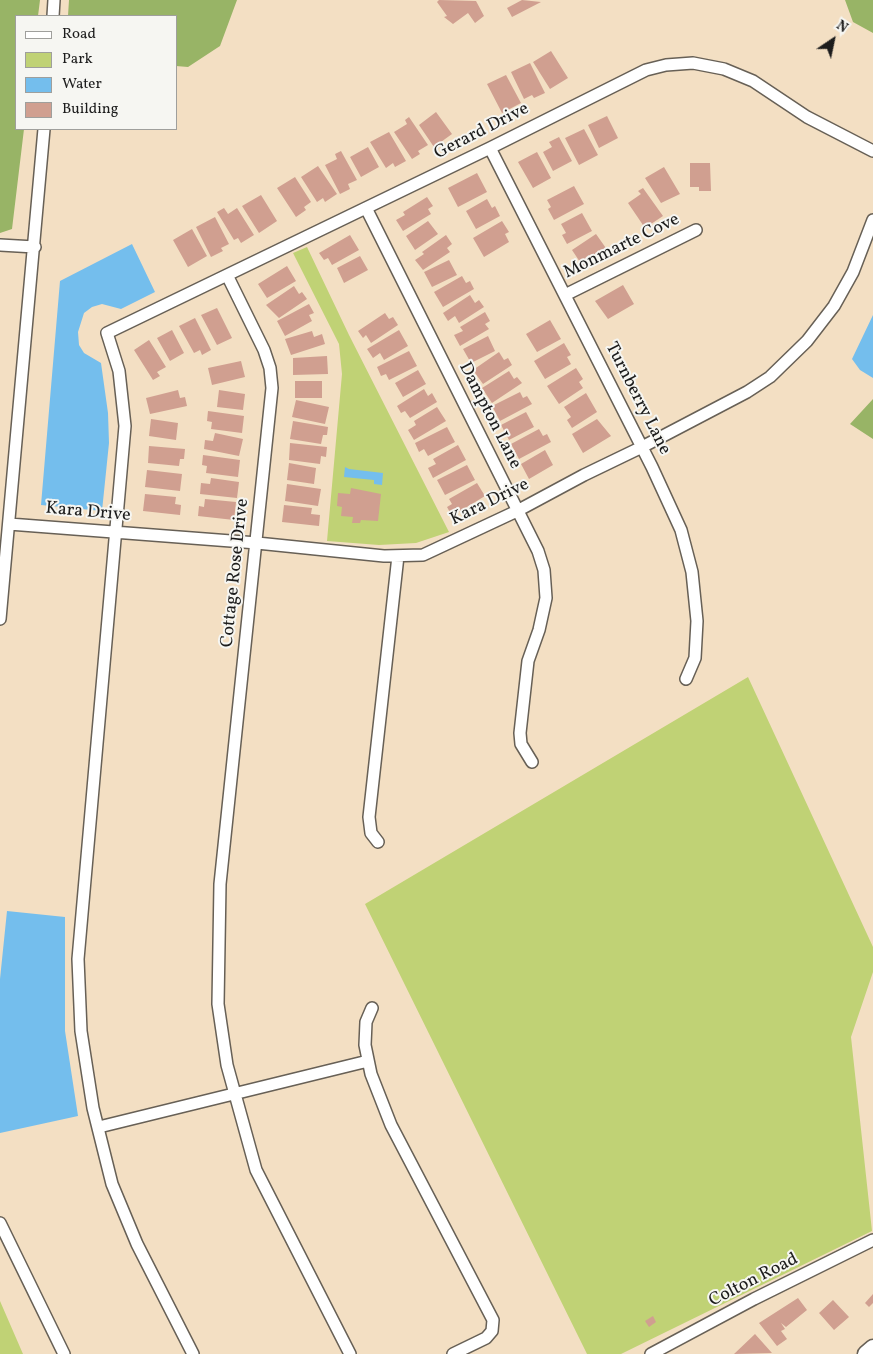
<!DOCTYPE html>
<style>
body{margin:0}
#map{position:relative;width:873px;height:1354px;overflow:hidden;background:#f3dfc3;font-family:Vollkorn,serif}
canvas{display:block}
.legend{position:absolute;left:15px;top:15px;width:162px;height:115px;box-sizing:border-box;background:#f6f6f2;border:1px solid #9f9f9c;margin:0;padding:6px 9px;list-style:none;font-size:15px;color:#1c1c1c}
.legend li{display:flex;align-items:center;gap:10px;height:25px}
.legend b{width:25px;border:1px solid #9f9f9c}
.north{position:absolute;left:808px;top:15px;width:50px;height:50px;-webkit-text-stroke:4px #f6f6f2;paint-order:stroke;rotate:34deg;font-size:14px;font-weight:700;line-height:20px;text-align:center;color:#1c1c1c}
.north::after{content:'';display:block;margin:auto;width:18px;height:22px;background:#1c1c1c;clip-path:polygon(50% 0,100% 100%,50% 72%,0 100%)}
</style>
<div id="map">
<canvas width="873" height="1354"></canvas>
<ul class="legend">
<li><b style="height:6px;background:#fff"></b>Road</li>
<li><b style="height:14px;background:#c0d275"></b>Park</li>
<li><b style="height:14px;background:#74beed"></b>Water</li>
<li><b style="height:14px;background:#d09f90"></b>Building</li>
</ul>
<div class="north">N</div>
</div>
<script>
const g = document.querySelector('canvas').getContext('2d');
g.lineJoin = 'round';
function fillPath(path, color) {
  g.fillStyle = color;
  g.fill(path, 'evenodd');
}
function shape(rows) {
  const path = new Path2D();
  for (const r of rows) {
    path.moveTo(r[0], r[1]);
    for (let i = 2; i < r.length; i += 2) path.lineTo(r[i], r[i + 1]);
  }
  return path;
}
function strokePath(path, color, width, dash) {
  g.strokeStyle = color;
  g.lineWidth = width;
  g.lineCap = dash ? 'butt' : 'round';
  g.setLineDash(dash || []);
  g.stroke(path);
}
function write(font, color, halo, rows, align = 'center') {
  g.font = font + ' Vollkorn,serif';
  g.lineWidth = 4;
  g.setLineDash([]);
  g.textBaseline = 'middle';
  g.strokeStyle = halo;
  g.fillStyle = color;
  for (const [text, x, y, turn = 0] of rows) {
    g.save();
    g.translate(x, y);
    g.rotate((+turn || 0) * Math.PI / 180);
    g.textAlign = isNaN(turn) ? turn : align;
    if (halo) g.strokeText(text, 0, 0);
    g.fillText(text, 0, 0);
    g.restore();
  }
}
const green = shape([
 [307,247,349,335,449,532,416,543,379,545,327,541,342,374,339,344,293,253],
 [748,677,873,947,873,972,851,1037,872,1231,621,1354,587,1354,365,904],
 [0,1301,23,1354,0,1354]
]);
const forest = shape([
 [0,0,40,0,38,16,16,16,16,129,24,129,12,229,0,233],
 [69,0,237,0,220,46,188,67,176,66,176,16,68,16],
 [845,0,873,0,873,33,853,22],
 [873,399,873,439,850,424]
]);
const water = shape([
 [132,244,155,292,121,309,102,304,92,307,84,313,78,332,79,345,84,353,101,363,108,413,109,443,102,511,41,505,60,281],
 [873,315,873,378,860,370,852,359],
 [345,467,349,469,383,473,382,485,374,484,374,480,344,477],
 [7,911,65,917,65,1031,78,1116,0,1133,0,979]
]);
const building = shape([
 [439,0,476,1,484,16,475,23,468,13,453,24,444,17,447,16,437,2],
 [522,0,541,2,512,17,507,8],
 [551,51,568,78,550,89,533,62],
 [530,63,545,93,534,98,532,95,524,99,511,72],
 [506,75,521,103,502,113,487,84],
 [436,112,452,134,434,147,419,125],
 [607,116,618,138,599,148,588,125],
 [409,117,428,145,418,151,420,154,412,159,394,132,407,124,405,120],
 [584,129,598,155,579,165,565,138],
 [389,132,406,161,395,167,393,163,386,168,370,142],
 [559,137,572,161,553,171,543,152,552,147,549,142],
 [368,147,379,167,361,177,350,157],
 [341,151,357,180,348,184,350,189,340,194,325,165,337,159,335,154],
 [537,152,551,178,533,188,518,162],
 [690,163,710,163,711,191,699,191,699,187,690,187],
 [318,166,337,194,325,202,323,198,317,202,301,177],
 [664,167,680,194,661,203,645,178],
 [477,173,487,192,458,207,448,188],
 [295,177,311,202,304,207,306,210,296,217,277,188],
 [574,186,584,204,554,220,548,209,551,207,547,200],
 [643,188,663,216,645,228,628,203,641,194,638,191],
 [261,195,277,221,259,233,242,206],
 [427,197,433,206,428,209,431,214,403,231,396,220,405,215,403,212],
 [487,199,492,208,495,206,500,216,476,229,466,211],
 [224,208,228,214,237,208,254,235,241,243,238,238,234,240,217,212],
 [582,213,592,231,567,244,562,235,566,233,561,224],
 [215,217,229,244,221,248,223,251,211,257,196,227],
 [428,221,438,234,415,250,406,236],
 [502,221,509,232,505,234,509,242,484,257,473,238],
 [192,229,207,256,188,267,173,240],
 [596,234,608,251,584,268,572,250],
 [350,235,359,250,332,265,328,258,324,260,319,253],
 [446,235,452,244,447,248,450,252,423,270,415,260,424,254,422,252],
 [360,256,368,270,344,283,337,268],
 [449,260,457,275,432,287,424,272],
 [287,266,296,281,267,298,258,284],
 [462,276,466,283,470,281,474,289,443,307,434,292],
 [623,285,634,304,608,319,595,301],
 [294,286,299,294,302,292,307,299,279,318,266,305],
 [470,295,475,303,479,300,484,307,459,323,455,316,448,321,443,313],
 [309,304,314,313,309,315,312,321,285,336,277,321],
 [217,308,232,338,217,345,201,315],
 [485,312,490,321,485,324,489,329,460,346,454,335,463,331,460,327],
 [385,313,389,319,393,317,398,325,371,343,366,335,363,338,358,331],
 [195,318,211,350,202,355,200,350,194,353,179,326],
 [550,320,561,339,537,352,526,334],
 [172,330,184,353,170,361,157,338],
 [399,330,408,346,384,360,380,353,373,358,367,349],
 [312,331,314,337,322,334,325,344,291,355,285,339],
 [488,336,495,351,471,363,463,349],
 [149,340,166,367,157,372,160,376,153,380,134,350],
 [564,343,571,355,567,357,571,364,545,379,534,361],
 [409,351,417,366,389,380,386,374,381,376,377,367],
 [499,352,504,360,508,358,512,365,483,384,473,370],
 [327,356,328,374,293,375,293,358],
 [241,361,245,377,212,385,208,368],
 [576,368,583,379,579,382,583,388,559,404,547,386],
 [418,370,426,384,403,397,395,383],
 [509,371,514,379,517,377,522,383,492,403,482,388],
 [295,381,322,381,322,398,295,398],
 [424,389,428,396,432,393,437,402,410,418,405,411,401,413,397,406],
 [178,390,180,398,185,397,187,406,150,414,146,398],
 [219,390,245,394,243,410,217,407],
 [520,392,523,398,527,396,532,404,500,421,492,406],
 [586,393,597,412,572,428,567,420,571,417,564,407],
 [296,400,329,407,325,424,292,417],
 [437,407,446,421,414,440,408,430,416,425,414,421],
 [208,411,244,416,242,433,211,429,212,422,207,421],
 [526,412,534,427,509,440,501,425],
 [151,419,178,423,176,440,149,436],
 [597,419,611,436,583,453,572,434],
 [293,421,328,427,327,435,323,435,321,444,290,439],
 [447,427,455,442,428,456,424,449,419,452,415,443],
 [539,429,543,436,547,434,551,442,519,459,511,444],
 [215,433,243,439,239,456,204,449,205,440,213,441],
 [290,443,327,447,326,457,321,456,320,464,289,460],
 [458,445,466,460,433,478,428,468,436,464,433,459],
 [149,446,185,449,184,459,180,459,179,466,148,463],
 [545,450,553,465,529,479,521,464],
 [203,455,240,460,238,477,206,473,207,466,202,465],
 [289,463,316,468,314,484,287,480],
 [467,465,475,480,445,495,437,480],
 [147,470,182,474,180,491,145,487],
 [211,478,239,482,237,498,200,494,201,483,210,484],
 [477,483,485,496,452,516,447,507,452,504,449,499],
 [287,484,321,489,318,506,285,501],
 [351,488,381,494,378,521,361,520,360,523,352,523,353,517,341,516,342,507,337,506,338,493,350,494],
 [145,494,176,497,175,504,181,505,180,515,143,511],
 [205,499,236,502,234,520,198,516,199,506,204,507],
 [284,505,312,508,311,514,320,515,319,526,282,522],
 [873,1294,873,1303,869,1307,865,1303],
 [798,1298,807,1310,786,1327,781,1323,785,1329,781,1331,787,1339,777,1346,759,1323],
 [833,1300,849,1317,834,1330,819,1313],
 [653,1316,656,1322,649,1327,645,1321],
 [755,1334,772,1353,734,1354]
]);
const minor = shape([
 [53,16,54,0],
 [490,148,652,467,681,530,692,572,697,621,695,658,686,679],
 [366,208,538,551,544,570,546,598,539,630,528,661,520,733,521,744,532,762],
 [0,245,35,247],
 [227,275,264,350,270,368,272,388,220,884,218,1004,227,1065,256,1170,350,1354],
 [565,295,696,230],
 [9,524,257,543,384,556,423,555,517,511,584,475,642,447,747,392,770,377,807,341,834,306,853,272,873,220],
 [0,619,44,129],
 [378,842,371,833,369,817,398,556],
 [372,1008,366,1022,365,1045,371,1074,391,1125,493,1320,492,1331,486,1338,453,1354],
 [99,1127,368,1061],
 [0,1223,64,1354],
 [193,1354,137,1244,112,1184,93,1108,81,1031,78,959,125,426,119,371,107,333,490,148,646,70,666,65,693,63,724,69,753,81,807,117,873,151],
 [651,1354,754,1299,873,1240]
]);
const highway = shape([
 [866,1354,873,1348]
]);
const streetNames = [
 ["Gerard Drive",482,132,-27],
 ["Monmarte Cove",622,247,-26],
 ["Turnberry Lane",637,399,63],
 ["Dampton Lane",489,416,63],
 ["Kara Drive",490,503,-26],
 ["Kara Drive",88,513,5],
 ["Cottage Rose Drive",236,573,-84],
 ["Colton Road",754,1281,-27]
];
fillPath(green, '#c0d275');
fillPath(forest, '#98b466');
fillPath(water, '#74beed');
fillPath(building, '#d09f90');
strokePath(minor, '#676056', 14);
strokePath(highway, '#676056', 19);
strokePath(minor, '#fff', 11);
strokePath(highway, '#fff', 16);
write('18px', '#1c1c1c', '#f6f6f2', streetNames);
</script>
